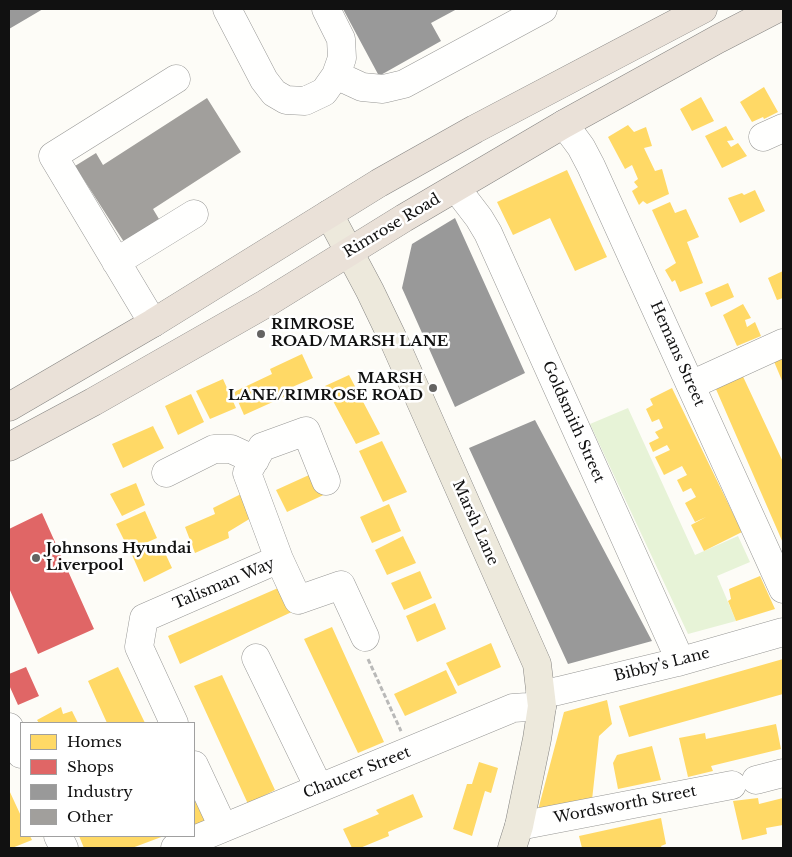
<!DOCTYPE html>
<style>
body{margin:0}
#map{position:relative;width:792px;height:857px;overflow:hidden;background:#fdfcf7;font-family:"Libre Baskerville",serif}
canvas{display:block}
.frame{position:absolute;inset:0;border:10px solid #111;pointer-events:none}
.legend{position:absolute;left:20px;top:722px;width:175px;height:115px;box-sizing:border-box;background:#fff;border:1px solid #a0a0a0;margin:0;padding:6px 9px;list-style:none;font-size:15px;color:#111}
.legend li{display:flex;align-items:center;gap:10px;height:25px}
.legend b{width:25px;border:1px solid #a0a0a0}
</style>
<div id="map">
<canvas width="792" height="857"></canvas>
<div class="frame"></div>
<ul class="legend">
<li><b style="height:14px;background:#ffd966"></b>Homes</li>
<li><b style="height:14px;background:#e06666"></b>Shops</li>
<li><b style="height:14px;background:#999"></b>Industry</li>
<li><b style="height:14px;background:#a19f9c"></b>Other</li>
</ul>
</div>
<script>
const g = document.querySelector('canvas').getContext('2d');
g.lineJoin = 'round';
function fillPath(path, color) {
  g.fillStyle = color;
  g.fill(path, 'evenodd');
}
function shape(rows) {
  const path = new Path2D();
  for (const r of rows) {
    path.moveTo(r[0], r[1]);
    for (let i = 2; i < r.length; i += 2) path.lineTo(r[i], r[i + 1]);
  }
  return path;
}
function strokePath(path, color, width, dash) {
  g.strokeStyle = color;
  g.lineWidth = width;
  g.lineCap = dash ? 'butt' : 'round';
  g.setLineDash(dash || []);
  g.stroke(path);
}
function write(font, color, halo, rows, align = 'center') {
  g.font = font + ' "Libre Baskerville",serif';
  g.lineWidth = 5;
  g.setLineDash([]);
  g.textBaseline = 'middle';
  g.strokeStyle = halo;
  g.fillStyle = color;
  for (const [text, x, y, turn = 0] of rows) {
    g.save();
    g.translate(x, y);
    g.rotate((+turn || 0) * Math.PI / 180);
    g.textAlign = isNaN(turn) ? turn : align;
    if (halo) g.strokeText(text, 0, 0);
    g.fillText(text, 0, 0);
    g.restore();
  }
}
const green = shape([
 [628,408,695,555,738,536,750,562,717,576,736,621,688,634,590,424]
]);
const homes = shape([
 [764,87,778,112,764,119,763,117,752,122,740,102],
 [701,97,714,121,692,131,680,109],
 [628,125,634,132,646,127,652,146,644,148,655,171,662,169,669,194,647,204,643,201,639,205,632,191,638,187,634,182,638,179,632,165,625,169,608,137],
 [726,126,734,140,727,141,731,147,738,143,747,156,722,168,705,136],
 [567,170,607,257,575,271,550,218,513,235,497,202],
 [755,190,765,211,740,223,728,198,742,193,744,195],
 [670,202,675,213,686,209,699,237,687,242,703,283,680,292,675,280,672,282,665,270,676,263,652,210],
 [783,271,783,298,777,300,768,278],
 [728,283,734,297,711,307,705,293],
 [743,304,751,318,745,320,747,327,755,322,761,336,737,346,723,315],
 [783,347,783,383,770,352],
 [302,354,313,378,283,391,286,396,244,415,234,392,272,374,270,369],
 [739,368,783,462,783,543,712,380],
 [349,375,380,434,356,444,325,386],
 [223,379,236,408,210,419,196,391],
 [672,388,742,532,704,551,691,525,706,517,695,522,685,503,696,497,691,488,683,492,677,480,687,475,682,466,664,475,655,457,670,450,667,445,653,452,649,443,659,438,655,432,663,428,659,419,652,422,646,409,653,405,650,399],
 [191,394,204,422,178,435,165,406],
 [153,426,164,448,123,468,112,444],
 [382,441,407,492,383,502,359,451],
 [320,470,330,492,287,512,276,490],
 [136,483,145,505,122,516,110,494],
 [245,492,256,515,228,532,229,538,195,553,185,527,215,514,213,508],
 [389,504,401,531,372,543,360,517],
 [145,511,157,538,129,550,116,524],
 [403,536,416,563,387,575,375,550],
 [160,542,172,568,144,582,132,555],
 [420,571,432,598,404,610,391,583],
 [760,576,775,609,736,621,728,601,731,599,729,589],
 [285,585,296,610,180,664,168,636],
 [435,603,446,629,417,642,406,616],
 [332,627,384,742,358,753,304,639],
 [491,643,501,667,458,686,446,663],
 [783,659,783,694,629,737,619,706],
 [118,667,145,723,107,723,88,681],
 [446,670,457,693,405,716,394,694],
 [222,675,275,790,248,804,194,686],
 [607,700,612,724,599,736,592,800,538,810,564,712],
 [61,707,63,714,72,711,78,723,39,723,37,720],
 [776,724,781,749,711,766,713,771,688,777,679,738,705,733,706,739],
 [652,746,661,780,618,789,613,763,617,755],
 [479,762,498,768,491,793,485,791,472,836,453,829,467,784,472,784],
 [9,790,21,816,21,836,30,836,32,840,12,848,9,848],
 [413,794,423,817,388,832,389,836,360,848,352,848,343,829,379,814,376,810],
 [194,795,205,822,194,828],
 [758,798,759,804,783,798,783,825,766,828,767,834,742,840,733,801],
 [661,818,666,844,661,846,662,848,582,848,579,836],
 [79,836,164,836,132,848,84,848]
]);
const shops = shape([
 [42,513,94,629,38,654,9,588,9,529],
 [26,667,39,696,18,705,9,685,9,674]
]);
const industry = shape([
 [9,9,43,9,9,29],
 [343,9,457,9,431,23,441,41,379,76],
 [455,218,525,373,455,407,402,288,412,244],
 [535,420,652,641,568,664,469,448]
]);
const building = shape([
 [207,98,241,152,153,209,159,219,124,242,75,166,96,153,103,165]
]);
const path = shape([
 [368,659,401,731]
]);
const minor = shape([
 [227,9,264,80,274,93,286,100,305,101,324,92,336,75,342,58,341,39,326,9],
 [336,75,362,87,383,89,404,84,543,9],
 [564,124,581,147,591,166,783,589],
 [763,137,783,128],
 [456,188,479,218,488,233,675,649,678,662],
 [116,262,194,214],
 [153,323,53,156,176,79],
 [691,385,783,343],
 [166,473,214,449,231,449,255,460],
 [279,559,247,473,262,447,306,431,326,481],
 [256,658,319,788],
 [540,694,558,691,678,662,783,632],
 [174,723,139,647,144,618,279,559,298,600,341,585,365,637],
 [9,727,21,754],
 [194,765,223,827],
 [756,780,783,773],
 [519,826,732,785],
 [58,836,64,848],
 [175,848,513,708,542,706]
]);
const major = shape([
 [329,214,370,291,394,341,537,664,542,706,537,739,519,826,512,848]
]);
const highway = shape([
 [9,407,153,323,379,183,475,129,703,9],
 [9,447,93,402,265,304,404,218,564,124,718,39,776,9]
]);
const markers = [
 [261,334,5,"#646362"],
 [433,388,5,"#646362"],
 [36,558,5,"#646362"]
];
const streetNames = [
 ["Rimrose Road",392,226,-31],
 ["Hemans Street",677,354,66],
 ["Goldsmith Street",573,422,66],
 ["Marsh Lane",475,523,66],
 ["Talisman Way",224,584,-23],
 ["Bibby's Lane",662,665,-14],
 ["Chaucer Street",357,773,-22],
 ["Wordsworth Street",625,805,-11]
];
const poiNames = [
 ["RIMROSE",271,325],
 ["ROAD/MARSH LANE",271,342],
 ["MARSH",423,379,"right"],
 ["LANE/RIMROSE ROAD",423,396,"right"],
 ["Johnsons Hyundai",46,549],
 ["Liverpool",46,566]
];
fillPath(green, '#e7f3d7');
fillPath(homes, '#ffd966');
fillPath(shops, '#e06666');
fillPath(industry, '#999');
fillPath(building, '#a19f9c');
strokePath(minor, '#979795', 29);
strokePath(major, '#858482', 29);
strokePath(highway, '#858482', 29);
strokePath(path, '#b9b9b8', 3, [5, 2.5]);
strokePath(minor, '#fffffe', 28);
strokePath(major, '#ede9dc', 28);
strokePath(highway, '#eae1d8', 28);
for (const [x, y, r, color] of markers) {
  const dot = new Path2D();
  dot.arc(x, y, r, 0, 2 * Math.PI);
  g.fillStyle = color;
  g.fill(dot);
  strokePath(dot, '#fff', 2);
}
write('15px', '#111', '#fff', streetNames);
write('bold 15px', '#111', '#fff', poiNames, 'left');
</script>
